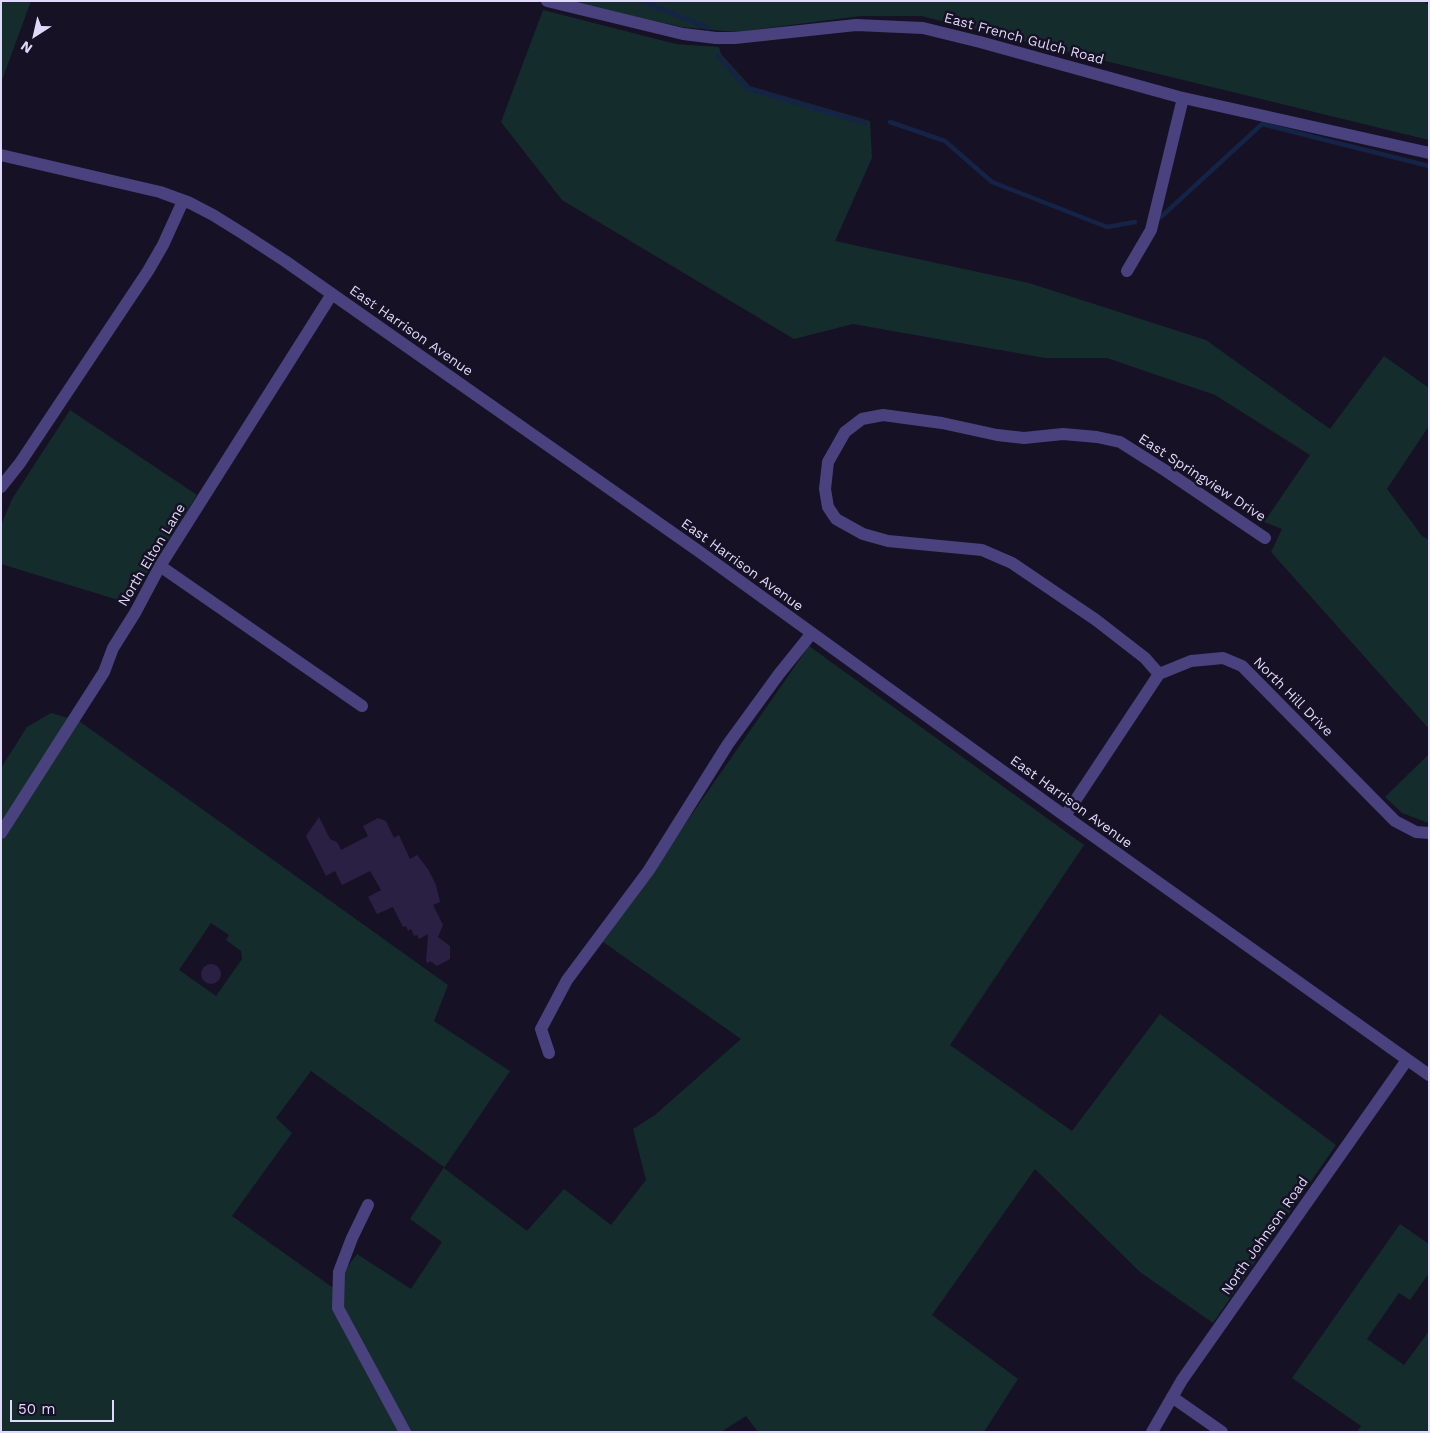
<!DOCTYPE html>
<style>
body{margin:0}
#map{position:relative;width:1430px;height:1433px;overflow:hidden;background:#161124;font-family:"Work Sans",sans-serif}
canvas{display:block}
.frame{position:absolute;inset:0;border:2px solid #dfd9fb;pointer-events:none}
.north{position:absolute;left:10px;top:10px;width:50px;height:50px;-webkit-text-stroke:4px #161124;paint-order:stroke;rotate:215deg;font-size:14px;font-weight:700;line-height:20px;text-align:center;color:#dfd9fb}
.north::after{content:'';display:block;margin:auto;width:18px;height:22px;background:#dfd9fb;clip-path:polygon(50% 0,100% 100%,50% 72%,0 100%)}
.scale{position:absolute;left:10px;top:1400px;width:104px;height:22px;box-sizing:border-box;border:2px solid #dfd9fb;border-top:0;padding-left:6px;font-size:15px;line-height:18px;white-space:nowrap;color:#dfd9fb;-webkit-text-stroke:4px #161124;paint-order:stroke}
</style>
<div id="map">
<canvas width="1430" height="1433"></canvas>
<div class="frame"></div>
<div class="north">N</div>
<div class="scale">50 m</div>
</div>
<script>
const g = document.querySelector('canvas').getContext('2d');
g.lineJoin = 'round';
function fillPath(path, color) {
  g.fillStyle = color;
  g.fill(path, 'evenodd');
}
function shape(rows) {
  const path = new Path2D();
  for (const r of rows) {
    if (r.length === 3) {
      path.moveTo(r[0] + r[2], r[1]);
      path.arc(r[0], r[1], r[2], 0, 2 * Math.PI);
      continue;
    }
    path.moveTo(r[0], r[1]);
    for (let i = 2; i < r.length; i += 2) path.lineTo(r[i], r[i + 1]);
  }
  return path;
}
function strokePath(path, color, width, dash) {
  g.strokeStyle = color;
  g.lineWidth = width;
  g.lineCap = dash ? 'butt' : 'round';
  g.setLineDash(dash || []);
  g.stroke(path);
}
function write(font, color, halo, rows, align = 'center') {
  g.font = font + ' "Work Sans",sans-serif';
  g.lineWidth = 5;
  g.setLineDash([]);
  g.textBaseline = 'middle';
  g.strokeStyle = halo;
  g.fillStyle = color;
  for (const [text, x, y, turn = 0] of rows) {
    g.save();
    g.translate(x, y);
    g.rotate((+turn || 0) * Math.PI / 180);
    g.textAlign = isNaN(turn) ? turn : align;
    if (halo) g.strokeText(text, 0, 0);
    g.fillText(text, 0, 0);
    g.restore();
  }
}
const green = shape([
 [1,1,31,1,1,83],
 [568,1,1423,1,1429,5,1429,140,921,16,861,16,736,32,682,27],
 [543,10,676,44,719,47,721,54,750,86,870,121,872,158,835,241,1029,283,1206,340,1330,429,1384,356,1429,388,1429,426,1387,489,1422,536,1429,540,1429,729,1271,552,1282,529,1264,522,1310,455,1215,395,1107,358,1045,358,853,324,794,339,562,200,501,122],
 [70,410,197,495,128,603,1,564,1,525,12,499],
 [809,646,1084,845,950,1045,1072,1131,1160,1014,1336,1145,1213,1323,1140,1272,1035,1169,932,1315,1018,1379,984,1432,758,1432,746,1416,721,1432,1,1432,1,768,27,727,51,713,79,721,448,985,434,1021,510,1071,444,1168,527,1231,564,1189,611,1225,646,1180,633,1129,655,1115,741,1039,603,942],
 [211,923,229,935,226,940,241,951,242,959,216,996,179,970],
 [311,1071,444,1167,410,1219,442,1242,411,1289,357,1254,332,1287,232,1216,292,1133,276,1118],
 [1429,754,1429,822,1426,822,1402,813,1385,797],
 [1400,1224,1429,1244,1429,1273,1410,1300,1399,1293,1367,1339,1404,1365,1429,1331,1429,1432,1357,1432,1361,1426,1292,1378]
]);
const stream = shape([
 [642,1,708,28],
 [718,56,747,88,865,123],
 [890,122,945,141,992,182,1107,227,1135,222],
 [1161,217,1262,124,1429,166]
]);
const building = shape([
 [319,817,330,839,337,842,341,850,368,836,363,826,378,818,386,821,394,838,399,835,410,859,417,855,428,869,436,885,440,902,433,905,443,925,438,937,450,946,450,959,437,966,430,961,429,963,426,962,428,934,419,939,417,935,414,936,411,929,408,931,406,926,403,927,393,907,377,914,368,897,381,890,370,871,342,885,335,871,326,876,306,836],
 [211,974,10]
]);
const minor = shape([
 [547,1,683,34,716,38,735,38,856,25,923,28,980,42,1179,97,1429,153],
 [1,155,160,192,190,203,213,215,242,233,285,261,697,550,1065,816,1429,1075],
 [1127,271,1151,230,1183,98],
 [1,487,20,463,148,271,163,245,183,201],
 [160,566,362,706],
 [1159,674,1145,658,1096,620,1012,563,982,550,888,541,863,534,836,519,828,507,825,489,828,462,845,432,862,419,883,415,942,423,997,435,1024,438,1063,434,1097,437,1120,442,1166,471,1265,538],
 [1065,816,1159,674,1191,661,1223,658,1242,666,1395,821,1416,832,1429,833],
 [1,833,104,672,113,648,135,613,160,566,332,294],
 [549,1053,541,1029,567,980,649,870,728,744,779,674,812,633],
 [368,1205,352,1238,339,1272,338,1308,405,1432],
 [1172,1397,1222,1432],
 [1152,1432,1182,1380,1407,1060]
]);
const streetNames = [
 ["East French Gulch Road",1024,39,15],
 ["East Harrison Avenue",411,331,35],
 ["East Springview Drive",1202,478,33],
 ["North Elton Lane",152,555,-59],
 ["East Harrison Avenue",742,565,36],
 ["North Hill Drive",1293,697,45],
 ["East Harrison Avenue",1071,802,36],
 ["North Johnson Road",1265,1236,-55]
];
fillPath(green, '#152c2d');
strokePath(stream, '#142346', 4.5);
fillPath(building, '#2a2043');
strokePath(minor, '#49427e', 12);
write('14px', '#dfd9fb', '#161124', streetNames);
</script>
